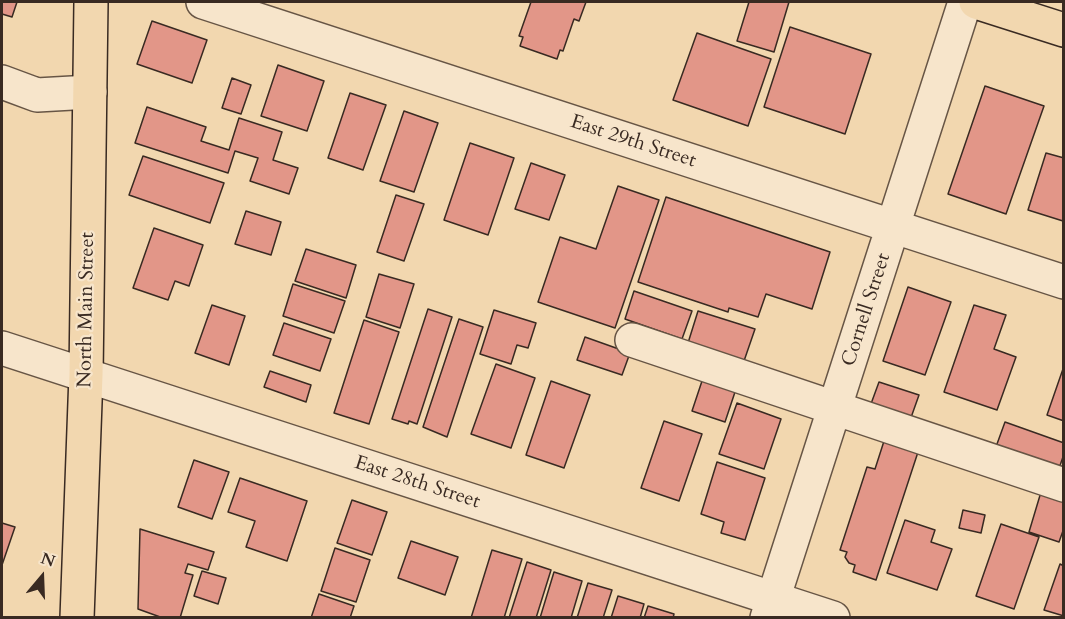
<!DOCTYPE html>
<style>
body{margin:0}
#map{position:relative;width:1065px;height:619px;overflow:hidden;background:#f2d7af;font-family:Cardo,serif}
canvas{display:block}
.frame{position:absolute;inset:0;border:3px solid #392a22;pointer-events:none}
.north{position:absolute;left:12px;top:547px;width:60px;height:60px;-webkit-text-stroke:4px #f7e5cb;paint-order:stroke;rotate:19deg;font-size:16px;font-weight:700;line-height:24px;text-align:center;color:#392a22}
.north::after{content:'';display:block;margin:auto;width:21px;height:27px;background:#392a22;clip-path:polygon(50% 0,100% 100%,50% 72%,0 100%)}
</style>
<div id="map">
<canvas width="1065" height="619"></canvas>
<div class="frame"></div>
<div class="north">N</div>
</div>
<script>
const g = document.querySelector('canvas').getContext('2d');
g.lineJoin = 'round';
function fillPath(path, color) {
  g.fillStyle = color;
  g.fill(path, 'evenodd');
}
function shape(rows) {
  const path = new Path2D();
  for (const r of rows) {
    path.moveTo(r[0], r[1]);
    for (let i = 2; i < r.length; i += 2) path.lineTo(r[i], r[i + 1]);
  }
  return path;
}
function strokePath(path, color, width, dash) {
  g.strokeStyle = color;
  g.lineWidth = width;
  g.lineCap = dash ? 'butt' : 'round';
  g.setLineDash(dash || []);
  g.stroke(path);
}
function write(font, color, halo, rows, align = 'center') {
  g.font = font + ' Cardo,serif';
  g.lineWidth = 4.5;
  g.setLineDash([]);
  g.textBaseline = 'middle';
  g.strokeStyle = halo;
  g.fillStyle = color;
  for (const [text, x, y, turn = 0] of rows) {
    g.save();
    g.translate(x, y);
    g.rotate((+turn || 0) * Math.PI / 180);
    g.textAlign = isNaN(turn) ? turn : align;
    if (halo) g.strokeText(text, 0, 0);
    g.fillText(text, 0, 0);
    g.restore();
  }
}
const building = shape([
 [2,2,17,2,12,17,2,14,2,2],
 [531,2,586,2,579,21,574,19,563,51,560,50,557,59,520,46,523,37,519,36,531,2],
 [749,2,789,2,774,52,737,41,749,2],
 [152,21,207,40,192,83,137,64,152,21],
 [790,27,871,54,845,134,764,107,790,27],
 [697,33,771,59,748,126,673,100,697,33],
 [278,65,324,81,307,131,261,116,278,65],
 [232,78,251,85,241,114,222,108,232,78],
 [985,86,1044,106,1006,214,948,194,985,86],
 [350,93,386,105,363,170,328,158,350,93],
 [147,107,206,127,201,141,229,150,239,118,282,132,273,160,298,168,289,194,250,181,258,158,235,151,228,173,135,143,147,107],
 [404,111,438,123,414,192,380,181,404,111],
 [470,143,514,158,488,235,444,220,470,143],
 [1046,153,1064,158,1063,221,1028,210,1046,153],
 [143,156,224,183,210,223,129,195,143,156],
 [531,163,565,175,549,220,515,209,531,163],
 [618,186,659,200,615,328,538,302,560,237,596,249,618,186],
 [396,195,424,204,404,261,377,252,396,195],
 [666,197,830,252,812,309,766,294,758,317,729,308,728,312,638,282,666,197],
 [246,211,281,222,271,255,235,244,246,211],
 [154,228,203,245,189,286,175,281,168,300,133,288,154,228],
 [306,249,356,265,346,298,295,281,306,249],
 [379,274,414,284,400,328,366,317,379,274],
 [293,284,345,301,334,333,283,316,293,284],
 [908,287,951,302,925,375,883,361,908,287],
 [634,291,692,311,682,339,625,319,634,291],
 [212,305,245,316,229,365,195,353,212,305],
 [974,305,1006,315,994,349,1016,357,997,410,944,392,974,305],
 [428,309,452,317,417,424,409,421,408,424,392,419,428,309],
 [494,310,536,323,528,348,517,345,511,364,480,354,494,310],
 [698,311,755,329,744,361,688,343,698,311],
 [459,319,483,327,447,437,423,427,459,319],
 [364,320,399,332,369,424,334,413,364,320],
 [284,323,331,339,320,371,273,355,284,323],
 [585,337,630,353,622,375,577,360,585,337],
 [496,364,535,378,511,448,471,434,496,364],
 [1064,366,1064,421,1047,415,1064,366],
 [270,371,311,385,306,402,264,387,270,371],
 [703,378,736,389,725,422,692,411,703,378],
 [551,381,590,395,564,468,526,455,551,381],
 [879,382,919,395,908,426,868,412,879,382],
 [737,403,781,419,764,469,719,454,737,403],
 [664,421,702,434,679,501,641,488,664,421],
 [1005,422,1064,443,1064,454,1056,477,993,455,1005,422],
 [885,438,919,449,876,580,853,572,855,565,849,563,845,557,847,552,840,550,867,467,875,469,885,438],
 [194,460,229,472,212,519,178,507,194,460],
 [717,462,765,478,745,540,721,533,724,522,701,514,717,462],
 [240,478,307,501,287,561,246,547,255,521,228,512,240,478],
 [1041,492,1064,500,1064,528,1059,542,1029,532,1041,492],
 [352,500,387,512,372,555,337,543,352,500],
 [963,510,985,515,981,533,959,528,963,510],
 [905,520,935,530,931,542,952,549,937,590,887,573,905,520],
 [2,523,15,527,2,565,2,523],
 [1001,524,1039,537,1014,609,976,596,1001,524],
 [140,529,214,552,208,570,188,564,185,573,193,575,180,618,163,618,138,609,140,529],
 [411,541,458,557,445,595,398,578,411,541],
 [335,548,370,560,356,602,321,591,335,548],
 [492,550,522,559,504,618,471,618,492,550],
 [527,562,551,570,536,618,509,618,527,562],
 [1060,564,1064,566,1064,616,1044,610,1060,564],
 [202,571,226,578,218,604,194,596,202,571],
 [554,572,582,581,571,618,540,618,554,572],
 [588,583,612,590,603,618,577,618,588,583],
 [319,594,354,606,350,618,311,618,319,594],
 [618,596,644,604,640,618,611,618,618,596],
 [648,606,674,614,673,618,644,618,648,606]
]);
const minor = shape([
 [203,2,1064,282],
 [2,82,37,95,90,92],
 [632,340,1064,485],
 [2,348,833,618],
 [767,618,965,2]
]);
const major = shape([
 [976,2,1064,30],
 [77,618,86,375,91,2]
]);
const streetNames = [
 ["East 29th Street",633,142,18],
 ["North Main Street",87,310,-89],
 ["Cornell Street",867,310,-72],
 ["East 28th Street",417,483,18]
];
fillPath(building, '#e29688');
strokePath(building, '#392a22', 1.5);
strokePath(minor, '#675545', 36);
strokePath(major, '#392a22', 36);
strokePath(minor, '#f7e5cb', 33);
strokePath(major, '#f2d7af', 33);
write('20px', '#392a22', '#f7e5cb', streetNames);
</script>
